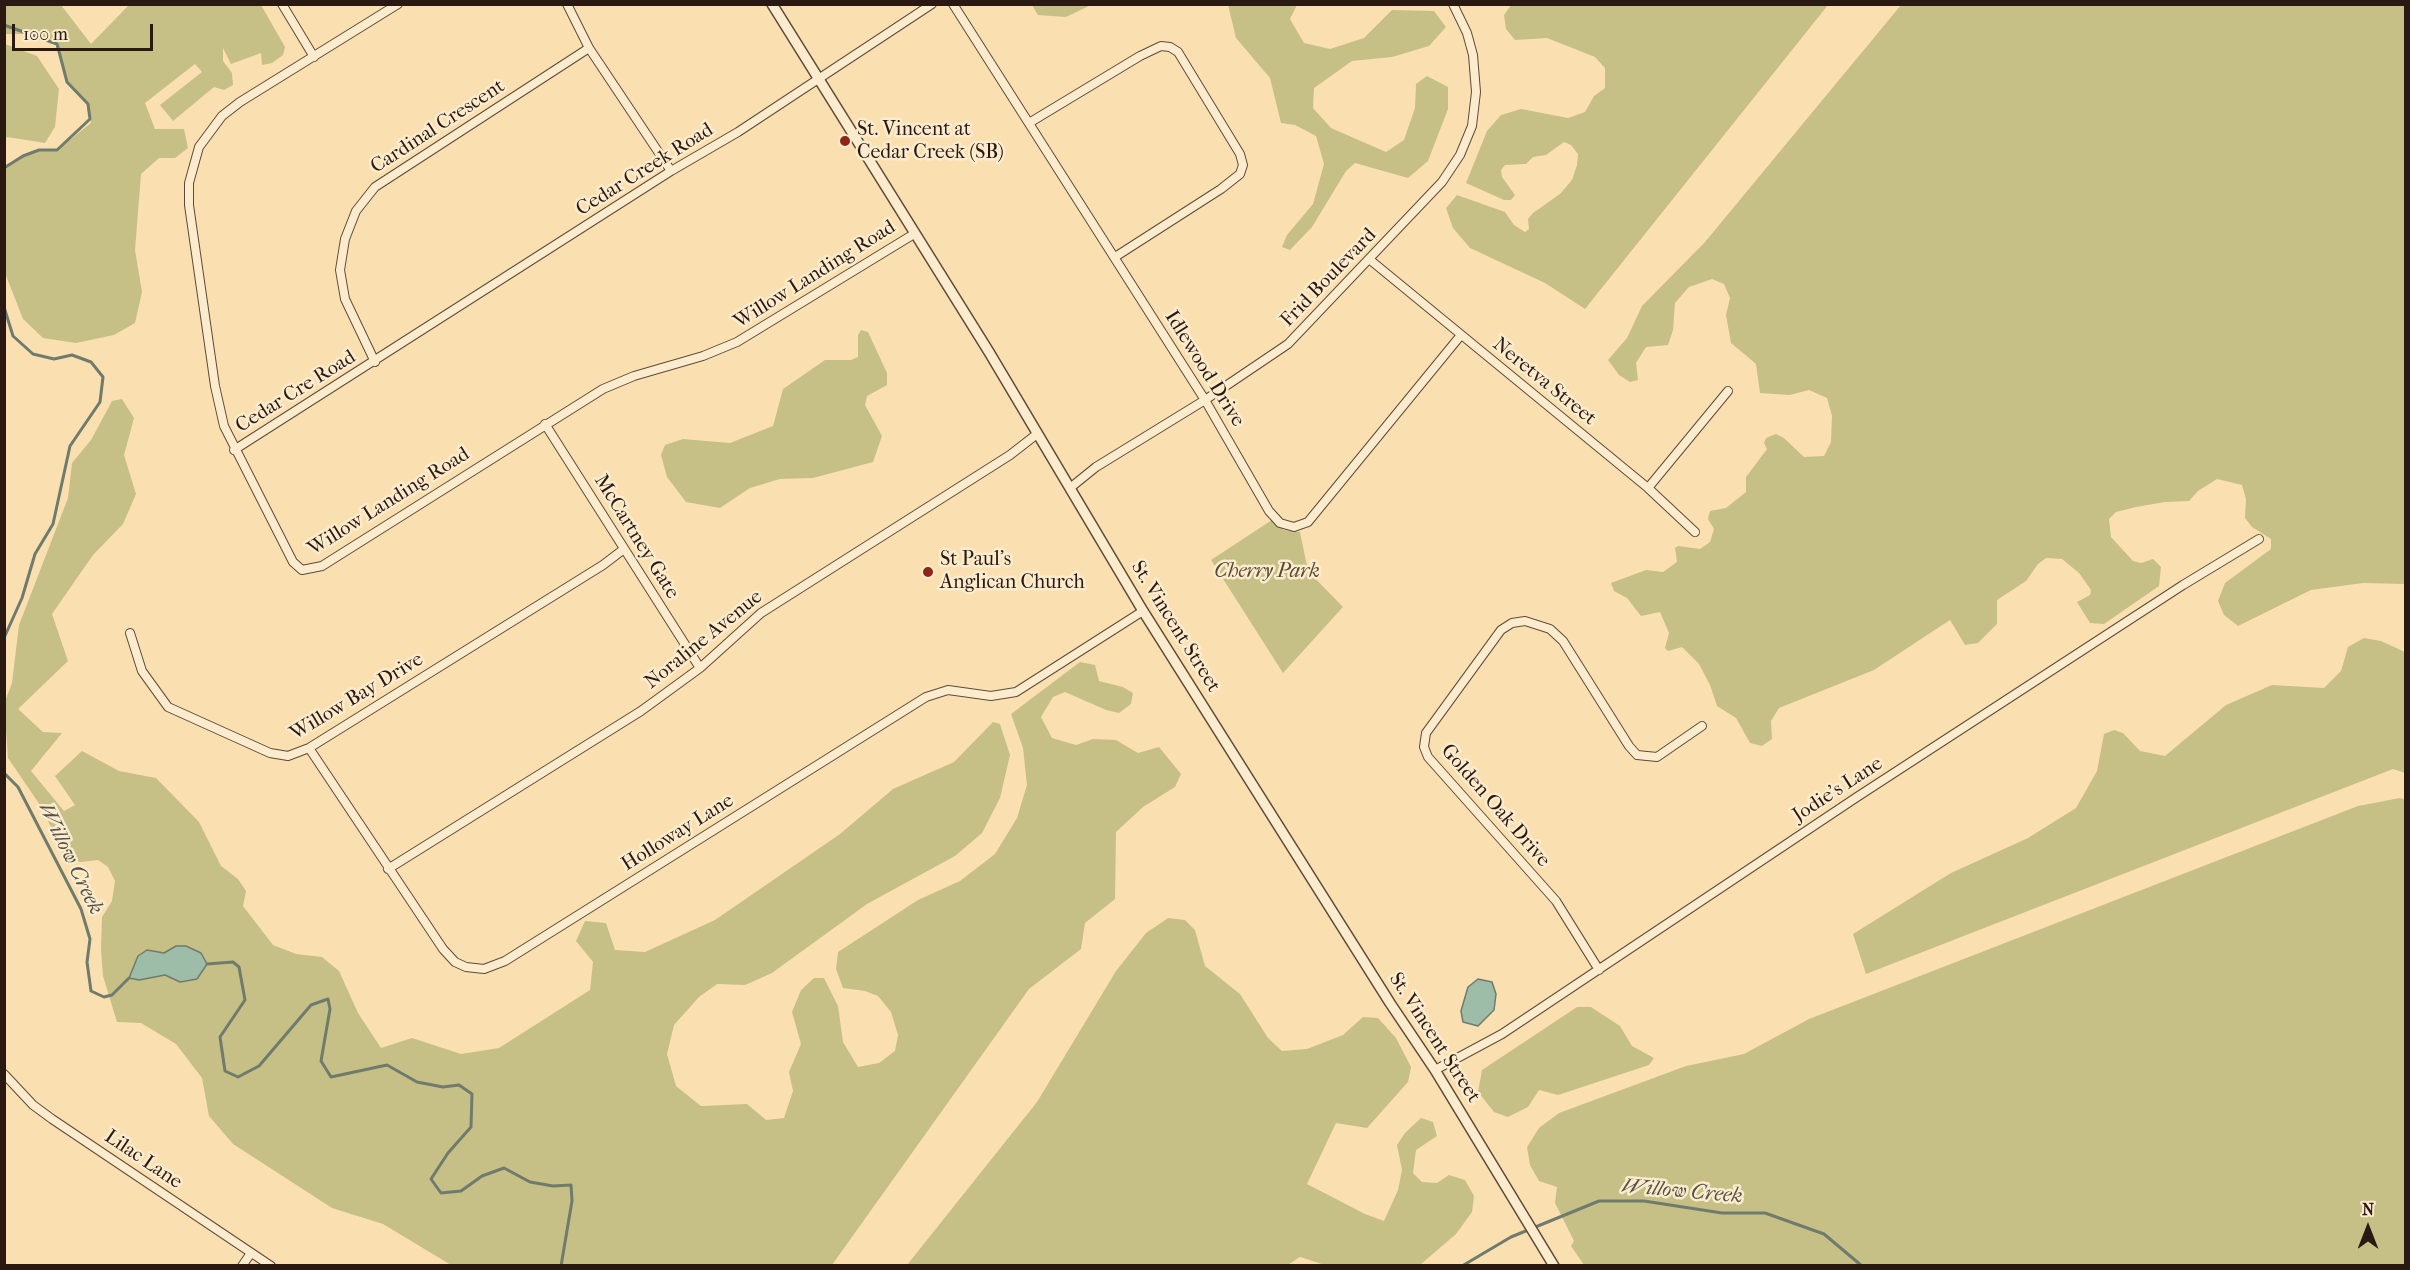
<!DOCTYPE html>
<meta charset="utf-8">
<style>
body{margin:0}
#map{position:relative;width:2410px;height:1270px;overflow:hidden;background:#fae0b0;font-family:"IM FELL French Canon",serif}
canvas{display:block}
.frame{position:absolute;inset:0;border:6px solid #291912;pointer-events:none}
.north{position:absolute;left:2338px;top:1198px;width:60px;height:60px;-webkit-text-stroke:4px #fcebcc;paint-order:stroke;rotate:0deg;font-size:16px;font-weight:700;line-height:24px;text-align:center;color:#291912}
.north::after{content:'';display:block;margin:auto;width:21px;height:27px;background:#291912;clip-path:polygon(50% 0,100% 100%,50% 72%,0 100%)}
.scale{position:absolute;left:12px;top:24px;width:141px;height:27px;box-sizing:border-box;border:3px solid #291912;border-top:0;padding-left:8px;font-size:18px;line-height:21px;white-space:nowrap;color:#291912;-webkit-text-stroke:4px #fcebcc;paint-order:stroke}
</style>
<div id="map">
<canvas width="2410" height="1270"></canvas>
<div class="frame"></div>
<div class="north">N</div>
<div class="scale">100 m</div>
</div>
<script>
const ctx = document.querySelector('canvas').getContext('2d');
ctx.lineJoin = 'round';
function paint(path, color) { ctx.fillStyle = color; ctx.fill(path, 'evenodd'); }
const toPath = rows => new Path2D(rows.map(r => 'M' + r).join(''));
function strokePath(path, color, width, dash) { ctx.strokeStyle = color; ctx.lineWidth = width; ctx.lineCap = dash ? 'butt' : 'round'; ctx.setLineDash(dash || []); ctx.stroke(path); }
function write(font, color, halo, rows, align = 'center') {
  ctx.font = font + ' "IM FELL French Canon",serif'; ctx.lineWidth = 5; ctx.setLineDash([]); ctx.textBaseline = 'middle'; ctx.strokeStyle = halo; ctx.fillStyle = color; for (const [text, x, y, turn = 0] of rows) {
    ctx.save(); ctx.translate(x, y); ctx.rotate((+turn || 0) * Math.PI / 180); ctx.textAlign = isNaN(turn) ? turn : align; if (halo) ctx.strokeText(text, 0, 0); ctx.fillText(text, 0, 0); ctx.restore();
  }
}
const green = toPath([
 [5,4,61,5,91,44,129,5,261,5,285,47,283,55,272,63,262,65,261,53,231,64,223,48,223,61,232,73,233,85,224,90,214,87,173,121,160,105,202,72,195,64,145,103,155,129,184,129,188,148,175,158,159,158,141,174,135,250,142,292,135,323,114,335,76,343,43,338,23,319,5,273,5,169,30,152,57,150,91,123,89,107,67,82,57,44,36,34,5,34],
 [1032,5,1091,5,1066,17,1038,15],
 [1228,5,1297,5,1290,19,1304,43,1330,49,1364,38,1392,10,1434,11,1446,27,1429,46,1392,57,1352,61,1314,88,1313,108,1331,128,1386,152,1404,140,1415,108,1416,84,1427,76,1448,87,1448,109,1428,161,1408,178,1355,163,1346,171,1312,227,1290,250,1282,247,1287,235,1313,204,1324,164,1316,136,1295,125,1281,123,1270,78,1236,38],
 [1511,5,1514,4,1828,5,1585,309,1545,283,1470,248,1453,228,1446,208,1457,195,1505,212,1514,225,1525,232,1529,229,1528,219,1533,213,1560,194,1572,180,1577,165,1578,154,1571,145,1564,142,1546,155,1533,157,1526,164,1505,165,1501,170,1502,177,1515,195,1511,200,1504,200,1466,183,1487,131,1501,115,1521,109,1568,118,1585,112,1594,96,1605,88,1605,68,1595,57,1547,38,1515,40,1506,29,1504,15],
 [1901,5,2405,5,2405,584,2363,583,2311,590,2238,626,2224,615,2218,601,2225,583,2271,549,2271,539,2252,527,2245,518,2246,499,2242,485,2217,479,2198,491,2189,501,2165,502,2136,507,2116,512,2109,519,2111,537,2133,561,2141,563,2153,559,2161,567,2159,586,2104,624,2090,623,2077,602,2090,595,2091,590,2079,573,2062,559,2046,558,2038,564,2026,581,1997,600,1997,624,1978,643,1965,645,1950,620,1874,670,1779,708,1771,721,1772,739,1762,746,1750,743,1736,718,1717,706,1710,685,1699,664,1682,647,1668,651,1665,648,1669,633,1660,612,1641,616,1627,598,1614,591,1611,583,1646,570,1663,572,1677,562,1675,548,1678,546,1700,549,1710,542,1714,529,1708,519,1710,511,1726,508,1746,492,1746,477,1767,449,1764,443,1766,438,1776,434,1784,438,1804,457,1824,456,1831,442,1832,416,1827,398,1809,390,1790,395,1760,393,1756,364,1731,343,1726,315,1730,298,1724,284,1712,279,1689,287,1675,303,1673,330,1668,345,1646,347,1636,363,1638,380,1630,382,1619,375,1608,360,1627,338,1642,306,1705,242],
 [5,44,37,56,59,89,55,127,45,143,7,137,5,140],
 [861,330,868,332,887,373,887,385,867,396,865,405,882,436,873,462,813,478,780,479,750,488,720,508,686,502,667,477,661,455,665,445,683,439,730,443,773,426,783,389,825,360,851,360,858,357,858,335],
 [122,399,134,418,124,455,136,494,123,524,93,555,52,614,68,661,18,709,43,732,62,733,31,771,64,811,75,805,55,776,82,751,119,771,156,778,199,822,221,866,238,879,246,891,243,906,273,945,296,954,322,957,339,971,358,1013,381,1048,412,1038,461,1054,499,1048,590,990,593,962,576,941,585,921,606,923,615,950,645,952,715,920,840,834,893,789,954,762,993,722,1000,724,1010,755,1000,798,982,833,955,856,867,904,772,973,745,985,717,984,699,997,674,1025,667,1054,676,1086,701,1106,747,1104,766,1120,784,1118,793,1091,789,1072,801,1044,792,1012,801,990,814,978,824,978,838,1006,843,1042,858,1067,879,1063,895,1051,898,1035,891,1012,878,996,865,991,843,988,836,969,838,952,918,900,960,881,995,854,1017,818,1027,785,1023,748,1011,714,1080,662,1095,665,1099,681,1123,687,1133,693,1131,704,1119,713,1106,710,1065,692,1053,697,1041,717,1052,738,1076,745,1093,739,1116,740,1138,753,1159,747,1181,774,1175,787,1143,807,1116,832,1115,899,1085,923,1081,949,1029,989,832,1265,451,1265,383,1224,332,1208,233,1144,209,1116,202,1078,176,1044,141,1023,117,1022,103,976,101,949,102,917,112,901,115,881,108,867,98,860,81,862,66,859,42,808,8,758,4,704,12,683,19,625,68,498,72,463,91,440,112,401],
 [1272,520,1284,530,1300,532,1308,571,1343,607,1283,673,1211,560],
 [2364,638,2381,641,2405,652,2405,773,2393,769,1866,974,1853,934,1951,873,2028,838,2076,808,2097,771,2104,734,2114,730,2123,733,2140,751,2165,756,2226,705,2272,685,2324,688,2341,671,2348,647],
 [2400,798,2406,800,2405,1265,1584,1265,1571,1246,1574,1241,1555,1203,1557,1187,1539,1181,1530,1165,1527,1147,1539,1128,1559,1113,1686,1066,1744,1054,1809,1019,2358,806],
 [1168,918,1185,920,1195,930,1205,966,1240,994,1268,1038,1282,1051,1307,1049,1343,1035,1363,1017,1378,1018,1396,1038,1411,1067,1408,1082,1367,1128,1336,1123,1307,1184,1365,1214,1384,1221,1398,1190,1402,1170,1397,1145,1405,1133,1421,1118,1433,1122,1437,1136,1416,1150,1413,1173,1422,1182,1437,1183,1449,1175,1465,1180,1474,1196,1472,1212,1456,1234,1420,1265,1325,1265,1300,1257,1286,1266,907,1265,1037,1102,1116,971,1146,933],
 [1577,1007,1591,1007,1620,1026,1632,1046,1654,1058,1649,1065,1558,1095,1539,1090,1528,1107,1508,1117,1494,1112,1478,1092,1482,1070]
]);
const water = toPath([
 [176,946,186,946,201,953,207,964,197,979,180,982,165,975,139,980,129,978,138,956,147,950,164,953,176,946],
 [1478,979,1492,982,1496,994,1494,1010,1478,1026,1463,1022,1461,1011,1468,987,1478,979]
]);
const stream = toPath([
 [4,25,57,44,67,82,88,104,90,119,57,150,39,150,23,156,4,168],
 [4,307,13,336,33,354,54,359,72,355,91,362,103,377,100,402,70,446,53,524,35,554,22,598,4,638],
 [4,773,18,787,81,909,90,939,87,962,91,991,104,997,112,995,129,978],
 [207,964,233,962,239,967,245,1000,220,1037,225,1071,238,1077,259,1066,311,1005,328,999,330,1009,321,1061,331,1077,387,1065,417,1082,443,1087,459,1085,472,1094,471,1127,448,1153,431,1179,441,1193,461,1191,482,1176,504,1168,530,1182,553,1186,571,1185,572,1201,561,1266],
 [1462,1266,1511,1237,1599,1201,1644,1201,1722,1213,1765,1213,1824,1234,1862,1266]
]);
const minor = toPath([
 [282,4,314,57],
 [398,4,240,102,222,116,199,147,189,183,189,205,215,386,224,426,293,562,302,570,322,566,603,389,634,376,703,356,737,342,914,234],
 [567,4,589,48,671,171],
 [953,4,1205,400,1269,511,1280,523,1294,527,1308,522,1461,335],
 [1029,123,1140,56,1161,46,1170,47,1178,52,1240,154,1243,165,1240,174,1221,189,1115,257],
 [1369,259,1648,488,1695,532],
 [375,362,345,299,340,270,345,239,356,211,375,187,589,48],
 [545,424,700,668],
 [234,450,671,171,738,132,932,4],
 [1070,488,1096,467,1205,400,1288,344,1442,182,1460,155,1472,126,1476,92,1473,55,1467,33,1453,4],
 [1648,488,1728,391],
 [130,633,142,671,168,707,270,753,288,756,309,748,603,565,624,549],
 [309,748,443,949,455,962,466,967,484,969,505,961,926,697,948,690,991,696,1016,692,1143,611],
 [388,869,641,711,700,668,761,613,1010,455,1037,434],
 [1599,970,1556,901,1428,757,1424,747,1426,733,1501,630,1512,623,1525,621,1550,629,1563,641,1629,746,1637,755,1657,757,1702,726],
 [1435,1070,1502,1034,1857,797,2183,585,2259,539],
 [4,1074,33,1105,52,1119,271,1266],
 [242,1266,251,1253]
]);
const tertiary = toPath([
 [772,4,989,352,1143,611,1390,1003,1435,1070,1554,1266]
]);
const markers = [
 [845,141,6,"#8f2418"],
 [928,572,6,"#8f2418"]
];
const streetNames = [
 ["Cardinal Crescent",438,127,-33],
 ["Cedar Creek Road",645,170,-32],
 ["Willow Landing Road",815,275,-32],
 ["Frid Boulevard",1329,278,-46],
 ["Idlewood Drive",1204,369,58],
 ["Neretva Street",1544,382,39],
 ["Cedar Cre Road",296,392,-32],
 ["Willow Landing Road",389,502,-32],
 ["McCartney Gate",636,537,58],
 ["St. Vincent Street",1175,627,58],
 ["Noraline Avenue",704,640,-39],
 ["Willow Bay Drive",357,697,-31],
 ["Jodie's Lane",1838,790,-33],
 ["Golden Oak Drive",1495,806,49],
 ["Holloway Lane",678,833,-32],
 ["St. Vincent Street",1434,1038,57],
 ["Lilac Lane",143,1160,34]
];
const poiNames = [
 ["St. Vincent at",857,130],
 ["Cedar Creek (SB)",857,153],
 ["St Paul’s",940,560],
 ["Anglican Church",940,583]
];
const parkNames = [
 ["Cherry Park",1267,572]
];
const waterNames = [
 ["Willow Creek",70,859,64],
 ["Willow Creek",1682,1192,5]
];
paint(green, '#c6c086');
paint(water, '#9ebda9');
strokePath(water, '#6f7b6d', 1.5);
strokePath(stream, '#6f7b6d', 3);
strokePath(minor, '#5d4b3a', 10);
strokePath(tertiary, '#5d4b3a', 12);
strokePath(minor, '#fcebcc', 8);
strokePath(tertiary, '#fcebcc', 9);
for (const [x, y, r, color] of markers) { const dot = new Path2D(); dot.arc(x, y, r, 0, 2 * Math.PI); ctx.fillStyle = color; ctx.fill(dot); strokePath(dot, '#fcebcc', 2); }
write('20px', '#291912', '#fcebcc', streetNames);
write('20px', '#291912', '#fcebcc', poiNames, 'left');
write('italic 20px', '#584b35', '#fcebcc', parkNames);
write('italic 21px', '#525247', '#fcebcc', waterNames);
</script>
